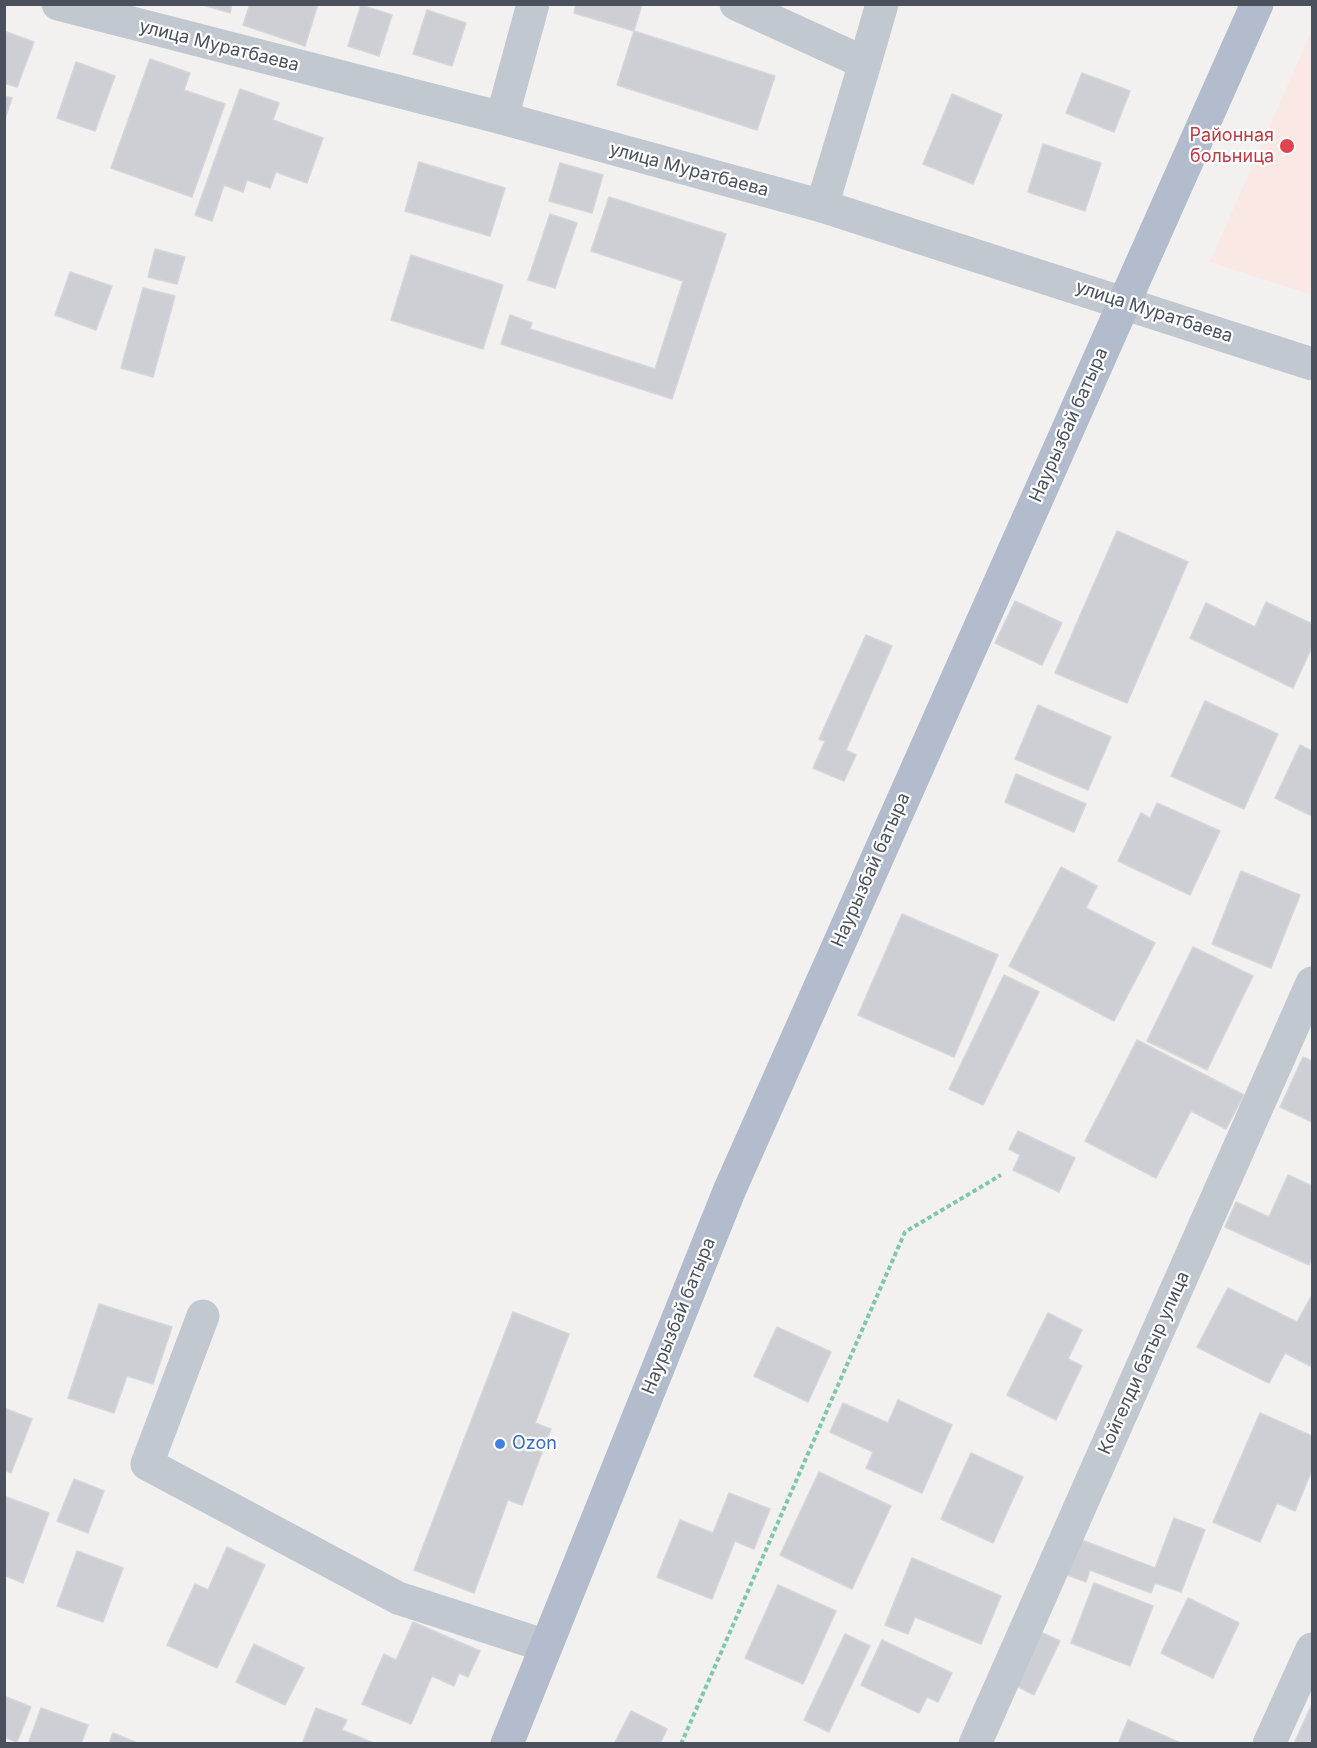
<!DOCTYPE html>
<meta charset="utf-8">
<style>
body{margin:0}
#map{position:relative;width:1317px;height:1748px;overflow:hidden;background:#f2f1f0;font-family:Inter,sans-serif}
canvas{display:block}
.frame{position:absolute;inset:0;border:6px solid #4a515c;pointer-events:none}
</style>
<div id="map">
<canvas width="1317" height="1748"></canvas>
<div class="frame"></div>
</div>
<script>
const ctx = document.querySelector('canvas').getContext('2d');
ctx.lineJoin = 'round';
function paint(path, color) { ctx.fillStyle = color; ctx.fill(path, 'evenodd'); }
const toPath = rows => new Path2D(rows.map(r => 'M' + r).join(''));
function strokePath(path, color, width, dash) { ctx.strokeStyle = color; ctx.lineWidth = width; ctx.lineCap = dash ? 'butt' : 'round'; ctx.setLineDash(dash || []); ctx.stroke(path); }
function write(font, color, halo, rows, align = 'center') {
  ctx.font = font + ' Inter,sans-serif'; ctx.lineWidth = 4.5; ctx.setLineDash([]); ctx.textBaseline = 'middle'; ctx.strokeStyle = halo; ctx.fillStyle = color; for (const [text, x, y, turn = 0] of rows) {
    ctx.save(); ctx.translate(x, y); ctx.rotate((+turn || 0) * Math.PI / 180); ctx.textAlign = isNaN(turn) ? turn : align; if (halo) ctx.strokeText(text, 0, 0); ctx.fillText(text, 0, 0); ctx.restore();
  }
}
const medical = toPath([
 [1312,30,1312,295,1210,262]
]);
const building = toPath([
 [200,4,232,4,230,13,200,4],
 [250,4,318,4,305,46,243,25,250,4],
 [576,4,642,4,634,31,574,13,576,4],
 [361,5,392,15,379,56,348,46,361,5],
 [427,10,466,23,452,66,413,54,427,10],
 [4,31,34,42,17,87,4,83,4,31],
 [634,31,775,76,757,130,617,85,634,31],
 [150,59,190,73,184,90,225,104,192,197,111,168,150,59],
 [76,62,115,76,95,131,57,118,76,62],
 [1082,73,1130,91,1114,132,1066,113,1082,73],
 [240,89,279,103,273,120,323,138,307,183,276,172,270,188,247,180,243,192,224,185,212,221,195,215,240,89],
 [952,94,1002,115,973,184,923,164,952,94],
 [4,96,12,98,4,122,4,96],
 [1043,144,1101,163,1085,211,1028,192,1043,144],
 [419,162,505,188,490,236,405,211,419,162],
 [560,163,603,175,592,213,549,201,560,163],
 [609,197,726,234,672,399,501,344,510,315,532,323,530,329,655,369,683,281,591,251,609,197],
 [550,214,577,223,555,288,528,280,550,214],
 [155,249,185,257,177,284,148,277,155,249],
 [411,255,503,285,483,349,391,320,411,255],
 [70,272,112,286,96,330,55,315,70,272],
 [143,288,175,296,153,377,121,368,143,288],
 [1117,531,1188,562,1127,703,1055,673,1117,531],
 [1015,601,1062,623,1042,665,995,643,1015,601],
 [1266,602,1312,624,1312,647,1293,688,1190,638,1206,603,1255,627,1266,602],
 [866,635,892,646,846,750,856,755,844,781,813,768,825,741,819,739,866,635],
 [1205,701,1278,734,1244,809,1171,776,1205,701],
 [1038,705,1111,737,1088,790,1015,759,1038,705],
 [1300,745,1312,751,1312,816,1275,798,1300,745],
 [1016,774,1086,804,1074,832,1005,802,1016,774],
 [1157,803,1220,831,1190,895,1118,861,1141,813,1150,818,1157,803],
 [1061,867,1097,886,1086,908,1155,943,1114,1021,1009,966,1061,867],
 [1241,871,1300,895,1271,968,1212,944,1241,871],
 [902,914,998,955,954,1057,858,1015,902,914],
 [1193,947,1253,976,1207,1070,1147,1041,1193,947],
 [1004,975,1039,992,983,1105,949,1089,1004,975],
 [1137,1040,1244,1095,1226,1129,1191,1111,1156,1178,1085,1141,1137,1040],
 [1303,1057,1312,1061,1312,1122,1280,1107,1303,1057],
 [1018,1131,1075,1158,1059,1192,1013,1170,1020,1155,1009,1149,1018,1131],
 [1288,1175,1312,1186,1312,1258,1309,1265,1225,1227,1236,1202,1269,1217,1288,1175],
 [1228,1288,1297,1322,1312,1295,1312,1367,1285,1353,1269,1383,1197,1347,1228,1288],
 [99,1304,172,1327,153,1384,127,1376,114,1413,68,1398,99,1304],
 [513,1312,569,1334,535,1423,551,1429,522,1505,508,1500,474,1593,414,1570,513,1312],
 [1048,1313,1082,1330,1068,1359,1082,1366,1056,1420,1007,1395,1048,1313],
 [777,1327,831,1352,808,1402,754,1376,777,1327],
 [898,1400,952,1425,922,1493,866,1468,873,1452,830,1432,843,1403,888,1423,898,1400],
 [4,1408,32,1419,11,1473,4,1470,4,1408],
 [1260,1413,1312,1436,1312,1470,1295,1511,1277,1503,1260,1542,1213,1522,1260,1413],
 [971,1453,1023,1477,993,1543,941,1519,971,1453],
 [819,1472,891,1506,852,1589,780,1555,819,1472],
 [74,1479,104,1491,88,1533,57,1521,74,1479],
 [729,1493,770,1509,754,1549,735,1541,712,1599,657,1577,680,1520,713,1533,729,1493],
 [4,1496,49,1513,23,1583,4,1575,4,1496],
 [1174,1518,1205,1530,1181,1592,1155,1583,1151,1593,1090,1570,1086,1582,1065,1574,1079,1539,1155,1568,1174,1518],
 [227,1547,265,1565,217,1668,167,1645,195,1584,208,1590,227,1547],
 [77,1551,123,1568,103,1622,57,1606,77,1551],
 [912,1558,1001,1596,981,1644,915,1617,908,1634,885,1625,912,1558],
 [1094,1583,1153,1606,1130,1666,1071,1643,1094,1583],
 [778,1585,836,1611,803,1684,745,1658,778,1585],
 [1188,1598,1239,1623,1213,1678,1161,1653,1188,1598],
 [413,1622,480,1651,468,1677,459,1673,454,1686,432,1676,411,1724,362,1704,384,1654,396,1660,413,1622],
 [1038,1631,1060,1641,1034,1695,1013,1684,1038,1631],
 [845,1634,870,1646,829,1732,804,1720,845,1634],
 [882,1640,952,1673,938,1702,927,1697,919,1713,861,1685,882,1640],
 [254,1644,304,1668,285,1705,236,1682,254,1644],
 [4,1696,31,1707,17,1742,4,1737,4,1696],
 [1312,1704,1312,1744,1299,1744,1295,1741,1312,1704],
 [41,1708,88,1725,81,1744,28,1744,41,1708],
 [316,1708,347,1720,342,1730,376,1744,302,1744,316,1708],
 [631,1711,667,1729,660,1744,614,1744,631,1711],
 [1128,1720,1183,1744,1118,1744,1128,1720],
 [113,1733,140,1744,109,1744,113,1733]
]);
const path = toPath([
 [681,1744,905,1232,1001,1175]
]);
const minor = toPath([
 [58,4,502,118,822,206,1312,364],
 [736,4,865,63,822,206],
 [865,63,882,4],
 [502,118,533,4],
 [203,1316,147,1464,398,1598,546,1646],
 [975,1744,1312,983],
 [1269,1744,1312,1649]
]);
const major = toPath([
 [507,1744,730,1189,1257,4]
]);
const markers = [
 [1287,146,8,"#e0444e"],
 [500,1444,6,"#3f7fe0"]
];
const streetNames = [
 ["улица Муратбаева",219,46,14],
 ["улица Муратбаева",689,170,15],
 ["улица Муратбаева",1154,312,18],
 ["Наурызбай батыра",1069,425,-66],
 ["Наурызбай батыра",871,870,-66],
 ["Наурызбай батыра",679,1316,-68],
 ["Койгелди батыр улица",1144,1363,-66]
];
const healthNames = [
 ["Районная",1274,136],
 ["больница",1274,157]
];
const shopNames = [
 ["Ozon",512,1444]
];
paint(medical, '#f9e8e3');
paint(building, '#cecfd4');
strokePath(building, '#d5d6db', 1.5);
strokePath(path, '#7ec7ad', 4, [4.5, 3]);
strokePath(minor, '#c2c8d0', 33);
strokePath(major, '#b2bccc', 33);
for (const [x, y, r, color] of markers) { const dot = new Path2D(); dot.arc(x, y, r, 0, 2 * Math.PI); ctx.fillStyle = color; ctx.fill(dot); strokePath(dot, '#fff', 2); }
write('18px', '#4a515c', '#fff', streetNames);
write('18px', '#be3a42', '#fff', healthNames, 'right');
write('18px', '#366cbe', '#fff', shopNames, 'left');
</script>
